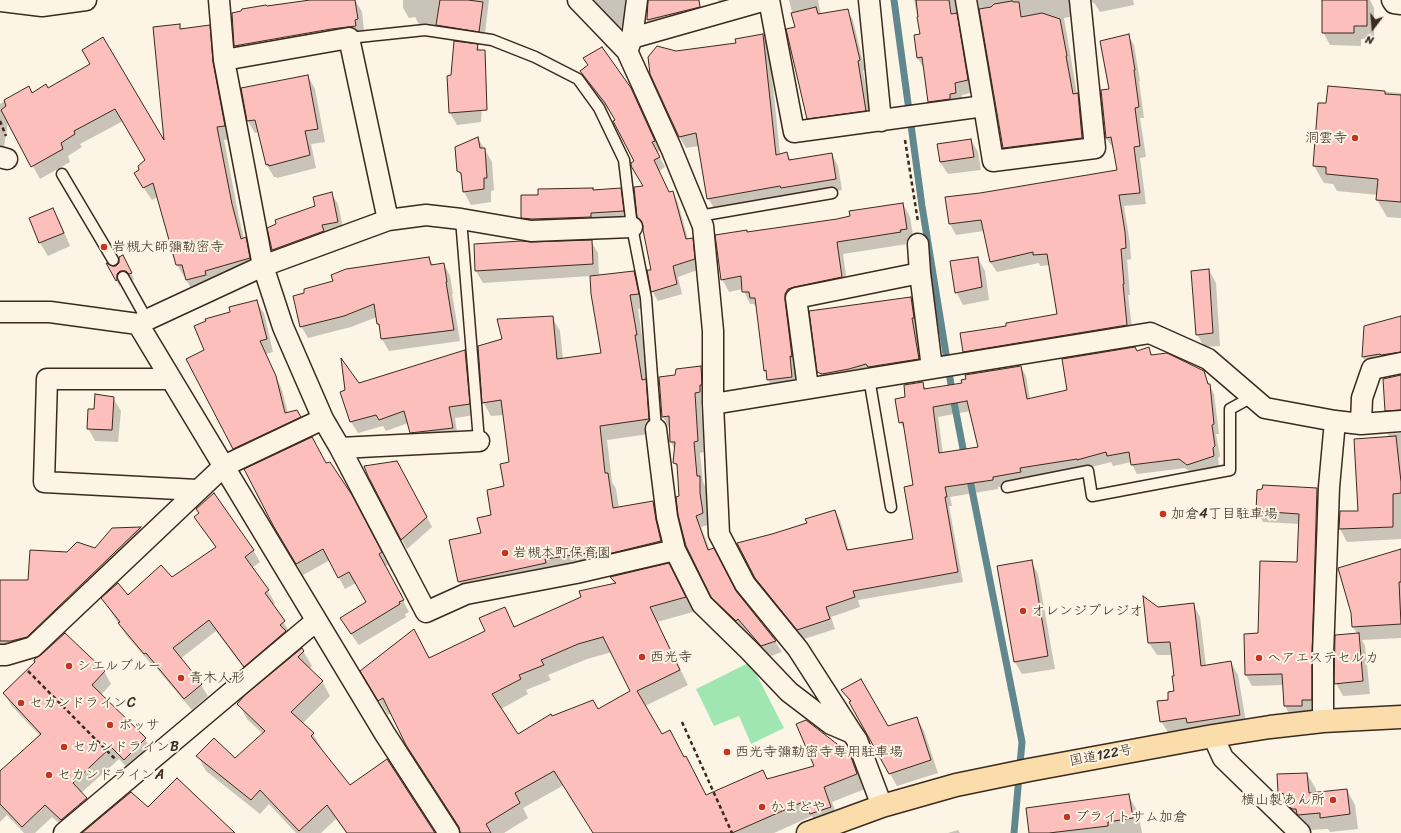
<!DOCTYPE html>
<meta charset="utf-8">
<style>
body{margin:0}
#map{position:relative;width:1401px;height:833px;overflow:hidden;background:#fcf5e5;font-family:Sriracha,sans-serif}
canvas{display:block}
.north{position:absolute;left:1353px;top:8px;width:40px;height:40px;-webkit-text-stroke:3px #fcf5e5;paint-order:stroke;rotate:196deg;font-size:11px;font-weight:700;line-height:16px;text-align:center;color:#3b2a1e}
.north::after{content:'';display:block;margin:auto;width:14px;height:18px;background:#3b2a1e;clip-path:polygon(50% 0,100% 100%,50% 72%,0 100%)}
</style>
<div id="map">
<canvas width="1401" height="833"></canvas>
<div class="north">N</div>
</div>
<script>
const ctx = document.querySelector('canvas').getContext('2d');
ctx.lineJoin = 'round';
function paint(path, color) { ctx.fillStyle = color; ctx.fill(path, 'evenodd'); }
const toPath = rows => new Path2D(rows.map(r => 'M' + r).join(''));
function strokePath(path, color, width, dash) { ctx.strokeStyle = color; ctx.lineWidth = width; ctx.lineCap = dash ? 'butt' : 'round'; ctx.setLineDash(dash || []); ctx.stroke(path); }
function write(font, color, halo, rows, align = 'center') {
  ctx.font = font + ' Sriracha,"Klee One",sans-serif'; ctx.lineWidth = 4; ctx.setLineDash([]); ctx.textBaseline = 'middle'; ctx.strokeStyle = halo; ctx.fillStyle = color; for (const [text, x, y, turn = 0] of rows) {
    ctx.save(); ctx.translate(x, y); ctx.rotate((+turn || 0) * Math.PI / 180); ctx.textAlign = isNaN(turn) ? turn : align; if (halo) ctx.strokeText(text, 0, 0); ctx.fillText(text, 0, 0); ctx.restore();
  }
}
const green = toPath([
 [750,662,784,728,751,744,739,716,714,726,696,689]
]);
const shadow = toPath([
 [314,0,355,0,362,12,364,31,243,59,235,46,233,13],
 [336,27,336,29,240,46,240,44],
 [403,0,489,0,484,41,443,35,438,27,420,26,415,17,409,18,403,8],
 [594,0,627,0,621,29,619,28,598,7],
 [649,0,679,0,683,14,653,30,648,20],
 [718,0,747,0,723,7],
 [789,0,818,0,821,15,847,10,853,20,865,70,863,70,871,120,813,128,808,118,796,28],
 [914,0,1133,0,1134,5,1100,12,1095,4,1092,2,1086,1,1075,16,1064,18,1077,94,1085,107,1089,150,1011,160,1004,148,978,2,972,1,974,92,962,95,963,105,936,114,929,102,924,69,917,57,921,35],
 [1323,0,1370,0,1374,8,1374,38,1361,39,1361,46,1330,45,1323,32],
 [179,25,182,30,209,26,216,39,231,139,224,140,239,218,244,239,245,239,253,251,256,271,194,293,177,265,158,197,152,200,143,187,140,170,146,161,123,121,80,144,82,147,68,156,70,162,40,179,8,121,2,160,0,161,0,104,28,87,32,94,48,90,92,65,166,145],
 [762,35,769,46,780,155,787,154,791,161,832,154,838,166,842,190,789,200,715,210,708,198,699,146,686,148,679,136,651,74,757,142],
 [1128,35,1134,45,1140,81,1139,81,1144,118,1140,118,1146,157,1140,158,1146,204,1124,206,1130,244,1131,259,1127,260,1130,295,1128,295,1133,336,970,362,964,351,1008,327,1058,315,1050,265,1040,266,1039,263,997,272,990,262,984,231,956,235,950,224,946,198,980,194,1118,170,1114,148,1113,148,1106,138,1111,90],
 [477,45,484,57,485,63,481,122,457,125,450,113,448,76,452,76],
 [582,71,630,89,637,100,660,151,657,152,665,167,659,171,670,193,673,192,678,203,688,239,692,239,698,249,700,269,678,277,682,294,658,301,652,291,652,271,644,227,638,217,645,187,616,121,587,81],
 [308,76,315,89,325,142,311,144,316,168,277,178,276,177,274,177,266,164,259,132,255,133,248,121],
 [1329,87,1401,93,1401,218,1387,217,1377,200,1378,195,1337,191,1333,184,1324,183,1314,166,1327,104],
 [478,138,492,162,494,190,491,191,491,202,471,205,464,192,463,179,458,171],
 [971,140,978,152,981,170,948,174,940,162],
 [620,189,625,197,628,219,527,226,522,217,540,196],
 [331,193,338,204,344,233,279,261,273,250],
 [903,204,910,217,914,241,906,242,907,244,843,254,848,289,801,299,799,389,775,392,768,380,767,375,765,370,757,309,754,304,750,304,743,289,729,292,722,279,747,233,838,220],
 [53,209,60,222,70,246,48,256,40,243,30,219],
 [591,241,598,253,599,276,634,272,642,286,646,308,638,309,644,349,643,349,648,385,656,433,607,440,612,482,616,489,619,508,653,502,661,516,668,555,467,595,459,582,492,516,506,487,510,463,504,415,491,416,483,402,503,340,552,317,560,331,563,359,602,354,592,294,591,276,483,283,476,271],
 [429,258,433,265,444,264,450,276,453,294,452,294,460,341,389,351,382,339,381,330,378,324,377,317,351,327,308,338,301,326],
 [978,258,985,271,989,300,963,305,956,292],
 [126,262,134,279,133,280,130,277,124,277,120,280,120,287,109,266,116,267],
 [1209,270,1216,283,1220,346,1204,347,1197,334],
 [911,298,918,310,925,371,825,384,818,371],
 [256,301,264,313,273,352,266,354,282,390,288,413,297,411,307,430,241,461,234,448,205,350,231,313],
 [1401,317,1401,366,1370,370,1363,357],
 [1149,349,1153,356,1203,372,1214,394,1219,434,1216,434,1220,456,1218,458,1219,466,1193,474,1185,468,1137,474,1131,462,1113,466,1111,462,1084,469,1083,468,1025,477,1026,481,998,487,998,489,950,497,952,506,949,506,963,582,858,600,860,607,831,617,835,629,804,639,761,587,756,577,772,535,808,524,835,511,840,520,849,551,914,539,914,486,906,432,900,422,906,398,922,383,927,390,963,384,1021,367,1026,376,1030,399,1068,390,1137,352],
 [970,411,979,448,943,454,938,417],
 [465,351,471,362,475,415,455,418,458,439,417,444,411,433,408,423,386,431,383,426,358,433,351,422,342,393,358,384],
 [700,367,707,378,706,403,701,404,704,452,700,453,703,482,706,488,706,505,708,525,701,527,710,550,737,594,775,641,782,652,768,657,745,630,743,632,719,609,712,597,680,497,679,470,674,463,675,450,671,442,670,428,669,428,663,417,676,376],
 [1401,376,1401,423,1394,423,1386,410],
 [113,398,121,411,118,442,95,441,88,428,94,410],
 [1401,433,1401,539,1347,542,1340,529,1359,512,1389,438,1388,434],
 [326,465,358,508,388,565,385,566,409,612,405,614,406,617,359,645,348,630,368,603,356,583,345,589,330,560,303,575,282,539],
 [402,471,432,527,407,549,369,476],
 [1317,489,1323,500,1317,711,1308,711,1308,716,1291,717,1285,706,1284,685,1252,686,1246,675,1245,635,1259,634,1298,563,1300,524,1263,522,1257,511],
 [195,517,253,550,260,562,252,568,268,591,275,603,272,605,291,634,251,678,216,631,180,659,201,685,208,696,192,710,153,664,152,665,126,635,102,598,128,597,172,578,216,548],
 [141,528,146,537,33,646,0,649,0,581,27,582,68,553,95,549,112,529],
 [1401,550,1401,638,1362,640,1365,646,1370,694,1343,696,1336,683,1357,634,1353,627,1352,613],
 [1031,561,1038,574,1055,669,1022,674,1015,662],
 [611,578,677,579,693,612,657,622,688,685,645,706,662,735,684,758,706,796,763,771,768,780,815,766,849,754,858,770,865,789,832,802,839,822,819,829,812,816,774,833,594,833,564,785,523,808,528,818,504,833,461,833,461,830,416,760,391,713,388,715,370,686,486,631,504,608,515,628,615,584],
 [612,652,631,692,598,710,552,718,517,736,501,709,528,694,526,690,551,680,548,675,587,659],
 [1193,604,1200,617,1206,666,1231,662,1238,675,1247,728,1169,734,1161,721,1169,701,1175,691,1175,676,1172,655,1157,655,1149,643,1158,608],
 [302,649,312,666,309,669,322,681,330,696,302,724,313,734,322,749,320,750,350,787,434,833,346,833,336,819,321,833,296,833,269,804,260,814,206,771,198,756,235,759,263,734,247,719,239,704],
 [104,671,111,684,101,695,145,739,152,751,131,772,119,759,81,793,86,799,94,811,69,832,52,817,35,833,24,833,7,815,0,822,0,773,40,736,11,705,4,693],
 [843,690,888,728,917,718,924,731,938,773,897,786],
 [1307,774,1316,789,1316,793,1347,790,1355,805,1358,829,1330,832,1328,829,1308,830,1295,818,1286,802],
 [1128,795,1138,812,1142,833,1030,833],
 [958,830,960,833,948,833]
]);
const stream = toPath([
 [894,0,922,206,953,397,965,459],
 [969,475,1022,742,1014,833]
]);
const building = toPath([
 [310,0,355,0,358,19,355,20,356,26,331,29,234,46,232,13,241,11,242,9,266,5,267,6,310,0],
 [440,0,468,0,483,2,479,32,436,25,440,0],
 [648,0,699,0,700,7,647,20,648,0],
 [916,0,949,0,951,14,957,13,968,80,955,83,956,93,950,94,950,99,928,102,922,57,917,58,914,35,920,34,917,17,918,17,916,0],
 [1322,0,1367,0,1367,26,1354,26,1354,33,1322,33,1322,0],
 [1012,1,1014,2,1019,2,1021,17,1042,13,1060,19,1067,56,1066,56,1073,94,1078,93,1082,138,1003,148,979,9,991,7,994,4,1012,1],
 [816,7,818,14,848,9,860,60,858,61,866,111,807,119,786,29,795,27,791,13,816,7],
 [180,24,180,29,210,25,213,62,225,126,217,127,232,204,241,239,246,237,250,258,205,271,206,275,186,280,182,265,176,265,153,183,143,188,134,173,139,170,138,166,145,160,115,109,74,131,75,134,61,143,63,149,31,167,1,110,6,106,4,100,29,86,32,93,46,84,48,88,90,64,82,50,103,37,164,140,153,27,180,24],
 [763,34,776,155,787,152,789,160,832,153,836,179,781,188,780,186,707,199,696,133,679,137,650,74,648,57,657,46,676,51,736,43,735,39,763,34],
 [1129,34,1135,70,1134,70,1139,107,1135,108,1140,146,1134,147,1140,193,1119,195,1125,232,1126,248,1121,249,1124,284,1123,284,1127,325,963,352,960,333,1006,326,1006,323,1057,314,1047,254,1033,255,1033,252,990,262,981,220,949,224,945,197,980,193,1117,170,1111,137,1106,138,1101,90,1109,89,1100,41,1129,34],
 [454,41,478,44,477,50,485,50,487,110,449,113,447,76,451,75,454,41],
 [602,47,631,88,655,141,652,142,660,157,654,160,669,192,673,191,686,239,693,238,695,259,673,266,677,284,651,292,647,270,651,270,643,230,643,226,641,221,637,217,634,187,643,186,631,166,631,163,634,161,613,121,615,120,605,103,580,71,588,65,583,58,602,47],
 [308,75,318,129,305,131,310,155,269,166,268,164,266,165,255,120,247,121,241,88,308,75],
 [1328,86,1385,91,1385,94,1401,95,1401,202,1376,200,1378,179,1326,174,1326,167,1313,166,1318,103,1326,103,1328,86],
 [478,137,480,148,485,148,487,178,484,178,484,189,463,192,461,173,457,171,455,147,478,137],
 [971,139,974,157,940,162,937,144,971,139],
 [593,188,593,190,621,188,624,211,591,213,591,217,532,219,521,218,521,195,538,195,538,189,593,188],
 [332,192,338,222,322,225,324,231,272,250,267,228,276,224,275,220,315,206,313,197,332,192],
 [903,203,907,229,900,230,901,232,837,242,842,277,794,287,788,289,785,294,785,300,792,357,790,356,792,377,767,380,766,370,764,371,755,298,750,298,749,292,742,292,741,276,721,280,715,235,747,230,747,232,837,219,850,216,849,211,903,203],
 [53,208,64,233,39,243,29,218,53,208],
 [592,240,593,264,475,271,474,244,521,241,531,242,592,240],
 [123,255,132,273,129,274,126,271,120,271,117,274,117,280,116,281,106,263,113,266,116,266,119,263,119,257,123,255],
 [429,257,431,265,444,263,447,282,446,282,454,330,381,339,379,324,377,324,374,304,344,316,300,327,293,296,304,293,304,289,333,281,331,275,346,269,429,257],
 [978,257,982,287,955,293,950,261,978,257],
 [1209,269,1213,333,1196,335,1191,271,1209,269],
 [634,271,639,294,630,295,637,335,635,335,642,380,646,379,649,419,600,426,605,473,608,473,613,508,653,501,656,520,661,541,608,554,607,551,589,554,588,553,545,559,546,563,458,582,449,540,481,533,477,518,491,515,487,490,504,486,500,464,509,462,501,400,482,403,478,346,502,339,497,319,553,316,557,359,601,353,591,294,590,276,634,271],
 [911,297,914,318,912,318,919,359,868,367,866,364,849,369,822,374,817,372,809,311,911,297],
 [257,300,267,339,260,341,276,376,285,413,297,410,301,417,233,449,186,359,204,350,194,326,206,321,205,319,230,312,229,307,257,300],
 [1401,316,1401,352,1381,355,1380,354,1362,357,1364,326,1401,316],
 [1135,347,1137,351,1149,347,1151,355,1167,353,1204,371,1208,384,1210,384,1214,424,1212,425,1215,446,1213,448,1214,456,1187,465,1179,459,1131,465,1129,452,1107,456,1106,452,1077,460,1077,459,1020,468,1021,472,993,477,993,480,945,487,947,497,945,497,958,572,853,591,855,597,826,607,830,619,797,630,755,578,737,543,772,534,807,523,805,519,835,510,847,550,913,539,904,487,913,485,903,422,899,423,895,399,905,397,904,385,923,382,924,389,962,383,961,380,966,379,965,375,1021,366,1027,399,1067,390,1062,359,1135,347],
 [967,401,978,447,939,453,933,407,967,401],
 [465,350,470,404,449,407,453,428,410,433,404,411,379,420,376,415,350,422,340,392,345,390,341,358,359,383,465,350],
 [701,366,702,385,700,385,700,392,695,393,698,441,694,442,697,476,700,476,700,493,703,513,696,516,708,550,714,548,736,591,776,641,761,646,738,619,736,621,711,597,686,546,678,515,676,497,679,496,677,464,673,463,675,442,670,442,669,416,662,417,659,377,675,375,676,369,701,366],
 [1401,375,1401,410,1385,411,1383,379,1401,375],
 [95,394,114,397,112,430,87,429,88,409,94,409,95,394],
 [1396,436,1401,482,1401,493,1393,494,1393,527,1339,529,1340,511,1358,511,1354,439,1396,436],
 [312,437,326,463,330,462,352,495,382,552,379,554,404,600,399,602,400,604,351,634,340,618,366,602,349,572,338,578,323,549,296,564,274,527,244,469,312,437],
 [397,461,427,517,401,540,368,476,364,466,397,461],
 [1263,485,1317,488,1312,655,1312,700,1302,700,1302,706,1284,706,1282,674,1245,675,1244,634,1258,633,1260,561,1297,562,1299,514,1256,511,1257,490,1262,489,1263,485],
 [214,493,254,550,245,557,269,590,265,593,285,621,280,625,286,631,244,667,209,620,173,648,202,684,184,699,146,653,144,654,118,623,120,622,101,598,118,583,128,595,161,565,172,577,216,547,194,517,199,513,196,509,214,493],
 [141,527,27,637,11,641,0,641,0,580,28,580,30,550,67,552,77,542,95,548,112,528,141,527],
 [1401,549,1401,582,1399,582,1401,624,1352,627,1351,613,1338,568,1401,549],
 [1032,560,1048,656,1014,662,997,566,1032,560],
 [669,563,686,597,650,607,680,670,637,691,662,734,670,730,684,757,686,756,706,795,763,770,767,779,814,766,796,724,806,720,850,754,857,774,824,787,831,807,810,814,805,801,732,833,593,833,554,771,515,793,520,803,486,824,491,833,460,833,459,827,406,745,383,698,378,701,360,671,414,629,429,658,485,631,479,618,505,607,514,627,581,597,579,591,616,583,610,577,669,563],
 [603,637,630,691,598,709,593,700,552,716,551,714,518,734,492,694,521,679,519,675,544,665,541,660,578,644,603,637],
 [1143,596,1158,607,1194,603,1201,666,1231,661,1240,715,1187,723,1186,718,1160,722,1157,701,1168,700,1168,692,1174,691,1172,676,1174,676,1170,642,1148,643,1143,596],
 [65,633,105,671,92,685,146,738,124,760,111,747,73,783,87,798,61,820,45,805,22,827,0,804,0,771,41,734,3,693,35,662,34,660,36,658,41,655,65,633],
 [1359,633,1363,681,1334,684,1335,635,1359,633],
 [302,648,304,651,298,657,323,681,291,712,314,733,311,736,350,785,387,759,435,833,347,833,327,805,299,831,260,790,251,800,196,756,214,738,235,758,265,731,237,704,245,695,302,648],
 [861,679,888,726,917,717,931,760,889,774,849,702,851,701,841,690,861,679],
 [1307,773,1309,793,1347,789,1350,814,1320,818,1320,813,1298,815,1297,814,1296,809,1292,809,1285,802,1284,794,1278,792,1277,774,1307,773],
 [177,778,235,833,82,833,131,792,148,807,177,778],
 [1129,794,1133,818,1108,822,1108,826,1049,833,1029,833,1026,808,1129,794]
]);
const path = toPath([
 [0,121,6,136],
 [905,140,918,222],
 [28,671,116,760],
 [682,722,732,833]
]);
const lane = toPath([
 [349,38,425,30,492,40,535,57,578,79,599,108,624,160,632,227,646,298,656,429],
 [62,174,113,260],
 [699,216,832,193],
 [461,219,479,441],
 [123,277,147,320],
 [869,378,891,507],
 [1007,487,1088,471,1092,496,1230,470,1230,409,1252,397]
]);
const street = toPath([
 [219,0,224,60,263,266,283,327,323,419,340,448,426,612,466,594,576,573,675,550],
 [578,0,627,51,671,148,703,226,713,331,713,404,719,534,745,584,798,649,852,733],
 [769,0,794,132,984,106,966,0],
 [869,0,881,121],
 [1392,0,1394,3,1401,4],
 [0,1,42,6,86,0],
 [632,38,766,0],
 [628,49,632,38,637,0],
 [224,60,349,38,388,220],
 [984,106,993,161,1095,148,1080,0],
 [0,157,7,159],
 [918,244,920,273,932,368],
 [0,312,50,312,138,324,263,266,388,220,426,215,461,219,531,231,632,227],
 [138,324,385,734,449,833],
 [171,379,47,379,44,482,197,490],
 [808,388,796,298,920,273],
 [713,404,1150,333,1208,359,1265,408,1335,421,1361,424,1401,421],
 [1361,424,1362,398,1372,369,1401,363],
 [656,429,667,517,675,550,702,604,750,651,789,692,831,724,852,733,857,740,882,806],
 [340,448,479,441],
 [0,655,6,655,33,647,224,466,323,419],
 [1323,721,1323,655,1329,487,1335,421],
 [1213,736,1223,758,1300,833],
 [64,833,316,621]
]);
const highway = toPath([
 [808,833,882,806,956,785,1029,770,1213,736,1270,727,1323,721,1401,717]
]);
const markers = [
 [1355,138,4,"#c8321e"],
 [104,247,4,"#c8321e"],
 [1163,514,4,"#c8321e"],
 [505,553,4,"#c8321e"],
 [1023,611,4,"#c8321e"],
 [642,657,4,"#c8321e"],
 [1259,658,4,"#c8321e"],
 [69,666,4,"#c8321e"],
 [181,678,4,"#c8321e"],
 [21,703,4,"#c8321e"],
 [110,725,4,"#c8321e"],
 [64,747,4,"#c8321e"],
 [727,752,4,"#c8321e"],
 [49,775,4,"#c8321e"],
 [1333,800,4,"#c8321e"],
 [762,807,4,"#c8321e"],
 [1067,817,4,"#c8321e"]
];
const poiNames = [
 ["洞雲寺",1347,138,"right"],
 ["岩槻大師彌勒密寺",112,247],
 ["加倉4丁目駐車場",1171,514],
 ["岩槻本町保育園",513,553],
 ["オレンジプレジオ",1031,611],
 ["西光寺",650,657],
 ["ヘアエステセルカ",1267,658],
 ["シエルブルー",77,666],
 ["青木人形",189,678],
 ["セカンドラインC",29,703],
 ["ボッサ",118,725],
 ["セカンドラインB",72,747],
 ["西光寺彌勒密寺専用駐車場",735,752],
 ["セカンドラインA",57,775],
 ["横山製あん所",1325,800,"right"],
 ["かまどや",770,807],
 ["ブライトサム加倉",1075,817]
];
const streetNames = [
 ["国道122号",1101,756,-11]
];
paint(green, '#a0e6b2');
paint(shadow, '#0003');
strokePath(stream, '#61888e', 7);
paint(building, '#fcbfbc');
strokePath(building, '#3b2a1e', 1);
strokePath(lane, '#3b2a1e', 13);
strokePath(street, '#3b2a1e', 23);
strokePath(highway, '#3b2a1e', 25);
strokePath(path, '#3b2a1e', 2.5, [4, 3]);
strokePath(lane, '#fcf5e5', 10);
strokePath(street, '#fcf5e5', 20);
strokePath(highway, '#faddab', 22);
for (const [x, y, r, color] of markers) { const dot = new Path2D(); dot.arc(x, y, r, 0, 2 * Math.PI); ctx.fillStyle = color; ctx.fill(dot); strokePath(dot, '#fcf5e5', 1.5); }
write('14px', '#3b2a1e', '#fcf5e5', poiNames, 'left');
write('14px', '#3b2a1e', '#fcf5e5', streetNames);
</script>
